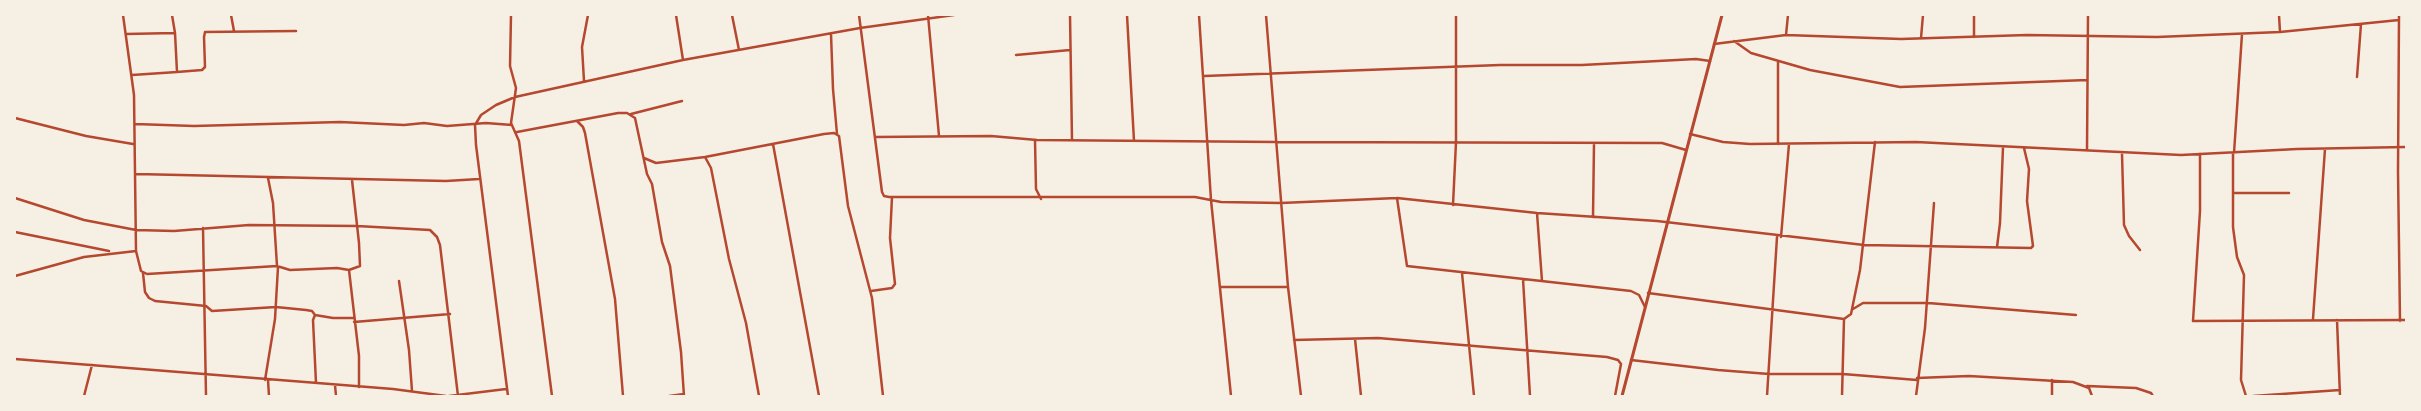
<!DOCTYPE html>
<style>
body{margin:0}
#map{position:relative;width:2421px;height:411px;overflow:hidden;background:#f6efe4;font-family:Roboto,sans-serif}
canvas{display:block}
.frame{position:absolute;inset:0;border:16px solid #f6efe4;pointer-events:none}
</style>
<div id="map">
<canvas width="2421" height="411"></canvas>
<div class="frame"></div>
</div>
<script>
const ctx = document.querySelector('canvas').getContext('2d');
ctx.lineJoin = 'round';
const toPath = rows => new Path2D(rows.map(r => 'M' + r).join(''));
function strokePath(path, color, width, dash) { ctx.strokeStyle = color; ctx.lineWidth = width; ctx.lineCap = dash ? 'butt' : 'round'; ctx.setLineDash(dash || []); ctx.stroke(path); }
const minor = toPath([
 [231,15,234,31],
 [511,15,510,66,516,88,511,123,519,141,552,396],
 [676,15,683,60],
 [732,15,739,50],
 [859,15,882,192,884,196,889,197,1195,197,1221,202,1281,203,1397,198,1537,213,1657,221,1864,245,2031,248,2033,246,2027,201,2029,169,2024,148],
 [928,15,939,136],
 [1070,15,1072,140],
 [1127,15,1134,141],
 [1199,15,1211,200,1231,396],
 [1266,15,1288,287,1301,396],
 [2279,15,2280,32],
 [2399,15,2398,172,2400,321],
 [126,34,175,33,172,15],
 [831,34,833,89,837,134],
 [1786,35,1788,15],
 [1974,37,1974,15],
 [1921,38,1923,15],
 [1734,41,1751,53,1810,70,1900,87,2087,80],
 [1714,44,1786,35,1901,39,2027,35,2157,37,2280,32,2399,20],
 [1016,55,1070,50],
 [177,72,202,70,205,67,204,37,205,32,296,31],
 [132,75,177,72,175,33],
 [1204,76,1500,65,1582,65,1696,59,1710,61],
 [2357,77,2361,24],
 [584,81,582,47,588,15],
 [631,114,682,101],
 [15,118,86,136,133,144],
 [577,121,583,127,585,133,615,299,623,396],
 [135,124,194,126,340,122,404,125,424,123,447,126,486,123,512,125],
 [517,132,618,113,627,113,635,118,647,174,652,184,662,242,670,266,681,352,684,396],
 [1690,134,1723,142,1750,144,1916,142,2181,155,2297,149,2406,147],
 [875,137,991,136,1037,140,1276,142,1662,143,1686,150],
 [1035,140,1036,189,1041,199],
 [773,144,819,396],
 [1778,144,1778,61],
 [2087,150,2088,15],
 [2233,153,2233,227,2237,257,2244,275,2241,380,2246,396],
 [2234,153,2242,34],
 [2122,154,2124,225,2129,236,2140,250],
 [2200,154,2200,211,2193,321,2406,320],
 [705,157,711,168,729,259,746,323,759,396],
 [644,158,656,163,705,157,824,134,834,133,839,136,848,206,872,298,883,396],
 [136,174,446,181,479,179],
 [268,178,273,203,277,266,290,270,337,268,349,270,360,266,359,243,352,180],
 [2233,193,2289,193],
 [15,198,84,220,136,230,174,231,249,225,357,226,430,230,437,237,440,245,458,396],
 [1397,198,1407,266,1631,291,1639,295,1645,307],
 [1453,205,1456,142,1456,15],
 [1537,213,1542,281],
 [1593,217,1594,144],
 [203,228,206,396],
 [15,232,109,251],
 [1781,237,1789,144],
 [1997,247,2000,223,2003,147],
 [136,251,141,271,147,274,277,266],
 [349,270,359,356,359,387],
 [143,273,145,292,149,298,155,301,206,306,212,311,276,307,306,310,312,311,315,315,333,318,354,318],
 [1462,273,1474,396],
 [15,276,84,257,136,251,134,95,123,15],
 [1523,279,1530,396],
 [399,281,409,350,412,391],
 [1220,287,1288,287],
 [871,291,892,288,895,284,890,238,892,197],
 [1648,293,1844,319,1851,314,1860,270,1875,142],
 [1853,309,1863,303,1928,303,2076,315],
 [315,315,313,320,316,383],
 [2313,319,2325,149],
 [2337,320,2340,396],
 [354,322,450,314],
 [1355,339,1361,396],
 [1294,340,1378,338,1607,357,1618,360,1621,364,1615,396],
 [15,359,393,389,446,396],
 [1631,360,1718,370,1769,374,1843,374,1917,380],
 [1917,378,1969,376,2073,382,2089,388,2092,396],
 [265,380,275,319,278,267],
 [268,380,269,396],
 [2052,380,2052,396],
 [335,385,336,396],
 [2087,386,2136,388,2151,393,2153,396],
 [84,396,92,365],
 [449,396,506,389],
 [508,396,476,145,475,125,481,115,496,105,515,97,683,60,860,28,954,15],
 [669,396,684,394],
 [1767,396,1777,237],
 [1842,396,1844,319],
 [1916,396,1925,328,1934,203],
 [2253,396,2340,390]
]);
const tertiary = toPath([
 [1622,396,1722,15]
]);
strokePath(minor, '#b5482f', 2.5);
strokePath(tertiary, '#b5482f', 3);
</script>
